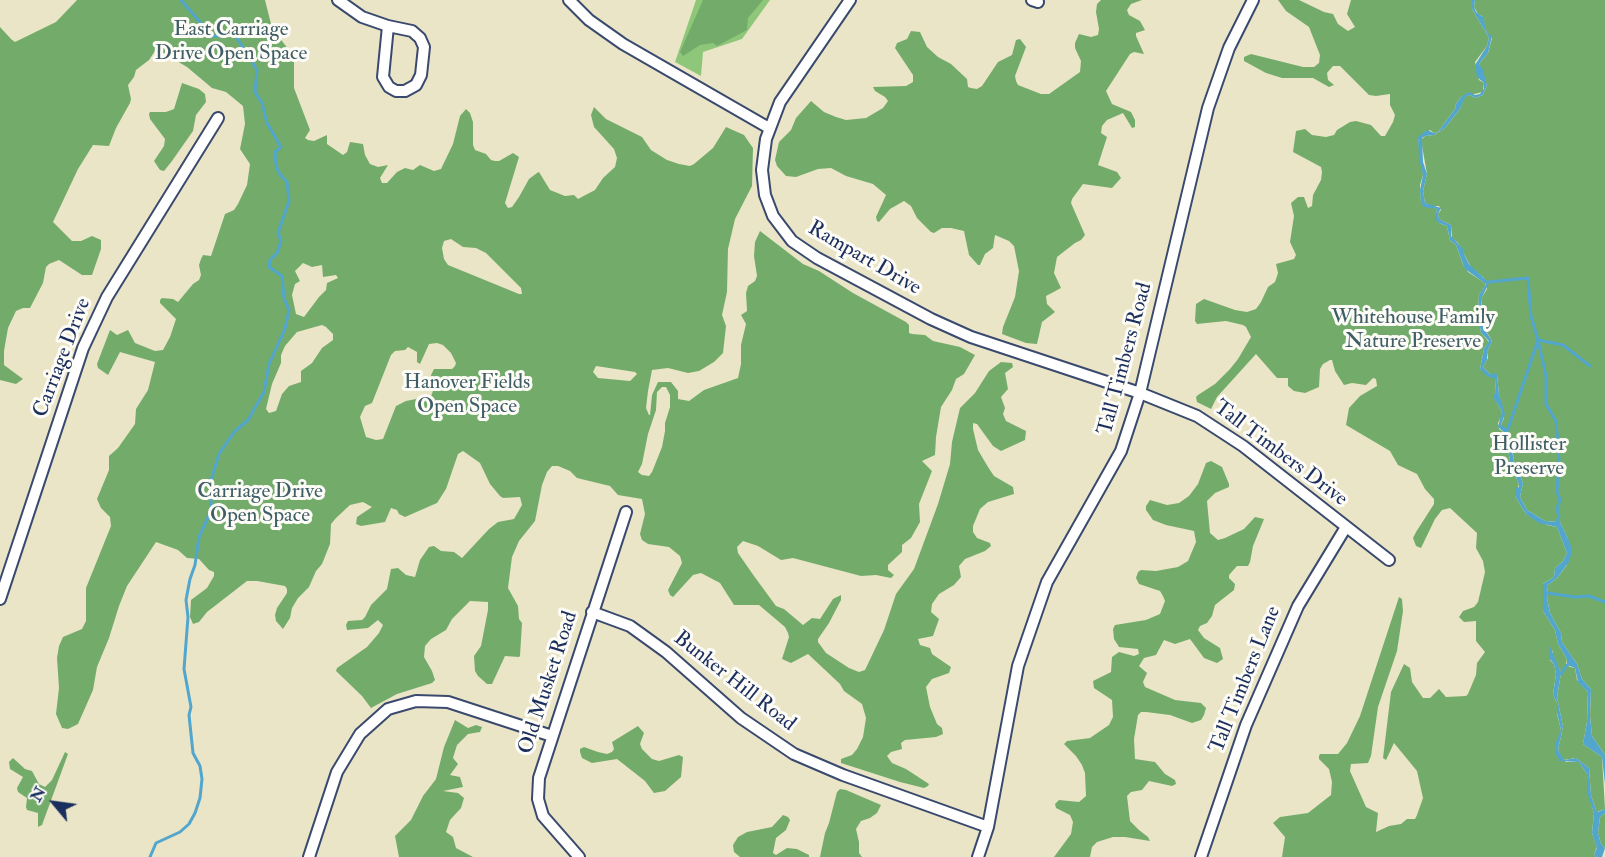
<!DOCTYPE html>
<style>
body{margin:0}
#map{position:relative;width:1605px;height:857px;overflow:hidden;background:#ebe5c7;font-family:"IM FELL Double Pica",serif}
canvas{display:block}
.north{position:absolute;left:24px;top:773px;width:60px;height:60px;-webkit-text-stroke:4px #fdfcf7;paint-order:stroke;rotate:299deg;font-size:16px;font-weight:700;line-height:24px;text-align:center;color:#1b2f5e}
.north::after{content:'';display:block;margin:auto;width:21px;height:27px;background:#1b2f5e;clip-path:polygon(50% 0,100% 100%,50% 72%,0 100%)}
</style>
<div id="map">
<canvas width="1605" height="857"></canvas>
<div class="north">N</div>
</div>
<script>
const ctx = document.querySelector('canvas').getContext('2d');
ctx.lineJoin = 'round';
function paint(path, color) { ctx.fillStyle = color; ctx.fill(path, 'evenodd'); }
const toPath = rows => new Path2D(rows.map(r => 'M' + r).join(''));
function strokePath(path, color, width, dash) { ctx.strokeStyle = color; ctx.lineWidth = width; ctx.lineCap = dash ? 'butt' : 'round'; ctx.setLineDash(dash || []); ctx.stroke(path); }
function write(font, color, halo, rows, align = 'center') {
  ctx.font = font + ' "IM FELL Double Pica",serif'; ctx.lineWidth = 6; ctx.setLineDash([]); ctx.textBaseline = 'middle'; ctx.strokeStyle = halo; ctx.fillStyle = color; for (const [text, x, y, turn = 0] of rows) {
    ctx.save(); ctx.translate(x, y); ctx.rotate((+turn || 0) * Math.PI / 180); ctx.textAlign = isNaN(turn) ? turn : align; if (halo) ctx.strokeText(text, 0, 0); ctx.fillText(text, 0, 0); ctx.restore();
  }
}
const green = toPath([
 [696,0,770,0,742,39,703,52,701,76,675,62]
]);
const forest = toPath([
 [77,0,265,0,272,28,292,54,294,59,294,88,310,130,305,138,308,140,314,141,327,135,327,144,343,155,347,152,350,142,363,144,365,155,370,164,378,167,388,165,380,178,382,183,387,183,397,172,405,168,413,170,420,165,434,171,441,169,453,144,460,116,466,109,470,113,473,122,473,145,475,150,486,154,491,160,495,161,499,161,513,153,519,157,505,203,508,208,512,207,519,197,529,179,537,173,539,172,550,190,565,196,574,195,578,199,595,190,603,178,615,167,617,158,614,149,594,127,591,115,594,107,606,119,642,137,651,150,667,160,679,164,690,166,694,164,713,148,726,127,744,135,753,148,752,186,735,219,728,249,727,292,722,315,726,326,723,353,714,362,699,371,688,373,668,368,652,370,648,391,646,408,649,415,650,415,652,395,658,382,671,382,678,391,678,399,689,401,704,390,738,378,741,364,741,345,746,324,741,315,747,311,746,293,748,286,755,281,757,276,754,256,755,242,760,231,803,264,819,271,853,293,906,322,909,325,909,333,912,334,925,335,933,341,960,347,975,355,964,374,956,379,952,390,941,407,936,437,935,455,922,461,932,471,919,504,920,522,911,538,902,545,902,552,888,565,888,570,894,575,891,578,876,575,861,576,793,558,781,560,758,546,743,541,737,547,738,553,754,576,776,606,784,609,803,625,812,618,820,619,833,599,841,595,841,600,829,623,818,639,818,642,826,653,849,668,859,672,865,670,884,630,896,594,914,569,938,504,950,464,952,442,960,408,975,393,989,371,1001,362,1012,363,1013,367,1005,373,1008,389,1001,397,1005,408,1003,414,1006,421,1026,431,1025,440,1001,451,993,446,977,424,973,423,973,429,978,450,988,467,994,476,1013,487,1014,494,988,502,980,509,973,526,973,532,977,538,990,543,991,546,985,551,965,559,959,566,961,577,954,585,939,594,932,604,931,612,939,619,933,636,918,639,920,645,930,648,932,654,951,667,949,673,932,679,926,687,930,707,937,724,942,728,943,734,936,737,905,740,901,743,902,749,891,752,887,756,892,763,906,769,929,784,928,786,924,788,900,782,841,763,841,759,852,755,857,749,863,737,866,718,862,704,844,691,840,684,808,654,791,663,782,659,789,637,788,633,785,627,759,605,734,605,720,583,701,573,693,575,673,597,670,595,668,590,682,563,680,556,669,547,648,544,642,540,640,534,645,514,642,499,618,495,610,486,577,478,570,471,558,466,552,466,547,472,542,485,535,521,519,541,512,557,508,588,518,606,519,619,522,623,520,656,519,657,505,656,492,684,487,684,478,676,475,671,474,656,481,646,488,610,488,602,470,601,452,619,446,630,431,639,425,646,424,657,432,671,435,680,432,683,397,694,371,708,362,696,336,671,337,668,367,647,379,633,383,625,378,620,368,628,347,630,346,625,348,621,362,620,365,617,371,605,387,589,391,569,398,568,406,575,415,577,420,560,429,547,434,546,441,551,454,552,462,558,489,529,498,522,514,519,522,505,520,497,503,498,500,496,490,484,480,463,463,451,458,454,446,489,437,503,405,517,399,514,397,510,391,508,385,522,361,526,356,524,357,517,372,507,363,502,350,505,336,518,331,524,330,544,322,564,316,571,309,587,298,598,292,608,290,618,283,629,276,621,275,615,277,608,287,593,287,589,285,586,257,581,247,581,207,612,199,622,193,624,190,617,191,600,207,588,214,576,214,572,209,570,199,559,187,558,178,550,156,542,127,586,119,606,109,638,97,667,93,690,78,724,68,729,62,728,56,714,59,688,57,658,59,646,63,637,82,629,86,621,86,588,111,526,110,517,101,508,97,499,109,470,109,456,118,448,135,424,136,409,148,390,155,362,120,352,108,375,98,368,97,364,110,330,117,335,128,330,135,343,155,351,163,350,170,337,176,319,160,303,160,300,162,298,173,299,178,302,193,284,199,280,201,275,199,265,201,259,203,255,211,256,225,214,234,210,238,204,247,185,250,164,240,149,245,124,243,106,226,92,212,88,187,67,160,51,155,51,149,60,136,70,134,77,128,85,131,99,130,103,116,128,109,146,93,145,78,169,53,222,72,241,81,241,92,236,101,240,101,249,92,275,82,275,59,260,49,264,46,267,43,283,30,308,23,308,16,311,8,328,4,351,4,365,23,379,16,384,0,380,0,27,11,39,15,42,56,22],
 [451,239,463,247,476,248,486,253,521,288,522,294,519,294,448,265,444,259,442,248,444,241],
 [303,263,312,267,322,265,323,277,336,275,338,278,327,283,326,290,319,297,304,317,296,314,292,295,295,284,300,281,295,271],
 [322,325,326,327,333,334,333,340,322,348,312,363,301,371,301,382,289,386,282,394,276,411,269,413,266,409,272,384,281,363,281,355,285,346,297,332],
 [437,343,443,345,451,353,456,363,455,366,452,369,434,369,431,375,433,391,431,396,406,401,396,406,383,439,376,440,366,437,360,417,365,406,372,403,391,355,395,351,405,350,408,347,417,352,417,362,420,364,429,344],
 [596,366,635,372,637,374,630,381,598,378,593,372],
 [662,387,666,387,670,395,670,407,665,423,665,431,662,447,652,472,649,476,642,475,638,472,642,464,648,434,656,410,657,392],
 [703,0,763,0,748,18,747,30,717,46,713,43,700,45,683,56,680,52],
 [1101,0,1142,0,1131,4,1127,10,1129,15,1140,21,1145,30,1136,33,1136,36,1144,54,1134,52,1130,54,1106,91,1112,104,1131,112,1135,120,1135,127,1132,128,1123,113,1107,120,1102,126,1101,133,1107,137,1098,165,1117,172,1121,178,1112,188,1083,184,1072,199,1071,203,1085,235,1081,240,1075,243,1057,257,1054,273,1061,288,1046,296,1047,304,1055,312,1042,322,1037,344,1026,343,1002,334,1003,327,1015,297,1019,271,1014,246,1009,241,995,235,993,248,985,254,980,265,978,265,969,255,964,231,951,228,942,228,934,233,931,232,917,218,911,206,904,201,890,209,879,222,877,221,876,217,886,195,873,184,846,176,831,168,818,169,796,177,786,176,777,166,775,160,779,142,791,130,796,118,811,101,824,112,836,117,846,120,866,118,883,108,888,101,885,97,875,91,873,87,906,86,913,82,913,75,895,48,897,43,907,39,911,31,920,32,927,47,938,57,951,64,967,79,968,87,971,88,977,89,982,86,998,62,1012,55,1016,40,1020,39,1026,47,1015,76,1016,81,1018,85,1041,94,1049,94,1080,72,1081,61,1075,48,1075,43,1079,34,1091,37,1098,35,1099,29,1096,12,1097,4],
 [1278,0,1299,0,1324,12,1333,14,1338,24,1348,31,1355,27,1347,14,1351,0,1472,0,1472,9,1489,38,1487,46,1475,62,1479,80,1484,83,1483,92,1461,97,1456,104,1455,109,1438,132,1434,133,1430,130,1418,139,1423,175,1420,185,1421,203,1437,209,1436,214,1439,223,1447,226,1450,240,1456,245,1463,264,1468,272,1485,283,1485,286,1479,295,1478,315,1481,333,1489,342,1484,349,1480,369,1495,378,1496,392,1494,398,1502,411,1501,417,1498,423,1499,429,1505,433,1511,466,1519,484,1515,496,1526,514,1547,525,1557,527,1567,553,1563,561,1555,568,1554,577,1543,584,1543,611,1555,630,1558,644,1567,659,1566,664,1570,667,1575,668,1577,680,1588,692,1587,722,1583,744,1602,757,1605,809,1597,812,1596,810,1591,795,1589,768,1576,758,1563,760,1558,750,1563,727,1557,697,1561,673,1553,656,1553,650,1550,660,1554,664,1556,674,1553,695,1557,703,1557,714,1561,730,1556,755,1566,762,1579,762,1587,774,1592,807,1594,813,1592,833,1597,847,1594,854,1596,857,1282,857,1285,837,1273,823,1280,817,1308,813,1331,795,1332,782,1329,769,1319,759,1319,756,1320,754,1338,754,1347,743,1360,716,1399,597,1402,599,1403,611,1397,651,1378,707,1371,756,1368,763,1351,764,1350,771,1366,807,1378,813,1376,832,1389,826,1401,824,1407,819,1415,819,1417,815,1423,798,1417,771,1394,743,1386,760,1383,758,1391,692,1404,664,1410,668,1412,682,1423,698,1430,698,1439,689,1446,697,1466,696,1468,694,1476,675,1477,663,1485,652,1476,641,1476,621,1464,622,1459,617,1463,611,1474,607,1478,602,1485,572,1483,561,1476,548,1477,533,1450,508,1442,510,1435,519,1421,548,1416,546,1413,538,1416,532,1434,504,1434,499,1425,489,1417,474,1398,465,1390,451,1346,425,1349,408,1360,396,1377,386,1376,379,1373,378,1366,385,1352,383,1344,385,1335,371,1332,360,1330,360,1323,364,1320,369,1319,387,1305,393,1294,391,1288,386,1288,378,1277,378,1256,354,1217,397,1211,409,1197,402,1196,397,1198,395,1215,384,1230,369,1238,359,1251,337,1246,327,1243,325,1226,321,1197,324,1195,321,1196,304,1204,299,1235,310,1247,312,1256,309,1261,302,1268,287,1275,282,1278,273,1276,264,1294,259,1296,255,1290,242,1294,216,1291,203,1298,197,1304,197,1308,208,1312,206,1313,195,1321,180,1322,172,1321,167,1293,152,1296,131,1305,129,1312,135,1326,137,1334,135,1337,130,1350,122,1356,121,1371,125,1381,136,1385,136,1393,122,1395,115,1390,105,1390,94,1376,96,1369,95,1340,66,1333,66,1327,73,1328,80,1334,85,1329,87,1313,78,1282,78,1266,73,1244,61,1244,57,1251,54,1303,67,1314,67,1319,63,1320,55,1309,27,1286,11],
 [1475,0,1605,0,1605,755,1592,736,1590,716,1591,689,1582,679,1577,664,1562,642,1561,633,1550,613,1547,598,1548,585,1557,578,1567,565,1568,539,1560,522,1545,521,1527,510,1520,497,1523,483,1514,461,1512,447,1501,425,1504,418,1499,394,1497,376,1490,374,1483,367,1488,358,1487,352,1492,341,1482,324,1482,297,1487,289,1484,278,1471,267,1458,243,1452,238,1451,225,1439,219,1438,214,1441,210,1439,206,1432,206,1425,203,1423,191,1427,174,1421,140,1425,136,1434,135,1445,128,1460,109,1464,97,1470,95,1475,98,1483,95,1487,85,1479,64,1488,53,1492,38,1487,33,1482,16,1478,14,1474,7],
 [182,83,199,89,205,94,206,102,196,115,193,131,172,161,164,171,160,170,154,161,164,146,165,139,150,119,149,114,150,112,166,112,174,109],
 [1211,461,1222,467,1229,484,1229,487,1215,493,1207,501,1210,533,1218,540,1225,538,1244,529,1255,517,1264,519,1253,546,1250,562,1248,566,1237,566,1229,575,1229,578,1235,584,1234,590,1215,605,1212,616,1207,623,1200,626,1198,630,1204,638,1220,648,1223,659,1217,663,1204,658,1190,639,1175,644,1164,640,1156,655,1144,658,1139,666,1147,673,1143,682,1145,687,1175,700,1201,703,1206,708,1204,715,1201,720,1192,723,1170,715,1146,712,1141,712,1138,715,1134,739,1135,759,1155,762,1165,774,1175,780,1176,784,1172,786,1149,781,1142,790,1131,792,1127,796,1130,821,1139,830,1148,837,1150,841,1125,837,1113,837,1097,842,1092,847,1090,857,1054,857,1071,834,1073,822,1070,815,1056,808,1055,804,1059,800,1079,802,1086,796,1085,773,1082,765,1076,756,1064,744,1067,741,1090,738,1109,725,1113,717,1112,700,1094,688,1093,681,1111,672,1112,657,1119,652,1134,656,1139,654,1138,649,1119,647,1114,639,1113,629,1115,625,1146,620,1160,614,1165,601,1163,596,1160,591,1139,584,1136,578,1138,572,1141,570,1156,571,1178,567,1188,561,1196,542,1194,531,1166,525,1153,520,1146,510,1146,506,1150,500,1167,505,1179,503,1189,496,1198,484,1206,463],
 [455,720,468,728,476,725,482,727,480,732,468,734,457,745,453,758,458,764,450,775,460,777,463,787,443,791,458,793,464,798,461,808,450,820,446,832,453,837,456,848,473,857,399,857,395,836,411,820,423,796,436,779,444,747],
 [638,726,644,733,640,744,642,749,652,759,659,761,679,755,683,757,681,777,665,791,654,793,645,781,617,759,592,763,582,758,580,752,580,749,584,747,598,752,607,754,612,752,614,749,612,742],
 [65,752,68,754,42,825,38,827,38,813,27,810,26,807,27,798,18,792,17,788,23,777,10,769,9,762,13,758,25,769,32,771,39,784,45,787,52,780],
 [840,789,846,790,881,805,877,813,870,818,861,821,856,829,859,842,859,853,862,857,820,857,825,833,829,823,837,792],
 [1605,813,1605,848,1601,844,1598,833,1600,817],
 [783,815,788,817,790,820,786,830,776,838,773,853,776,855,787,848,797,849,809,855,809,857,740,857,734,852,733,845,738,837,747,832,772,827]
]);
const water = toPath([
 [1472,0,1475,0,1474,7,1476,12,1483,17,1487,33,1492,36,1488,53,1479,64,1483,70,1487,85,1483,95,1475,98,1470,95,1465,97,1460,109,1445,128,1434,135,1425,136,1422,138,1423,162,1427,174,1423,191,1425,203,1441,208,1438,214,1439,219,1451,225,1451,236,1463,249,1464,254,1469,264,1489,283,1482,297,1481,314,1483,327,1492,341,1487,352,1487,360,1483,367,1490,374,1496,373,1497,376,1499,394,1505,414,1501,425,1508,429,1514,461,1523,483,1520,497,1527,510,1545,521,1560,522,1570,543,1572,552,1569,562,1557,578,1548,585,1547,598,1550,613,1561,633,1562,642,1577,664,1582,679,1591,689,1590,716,1592,736,1605,755,1605,784,1602,757,1583,744,1587,722,1588,692,1578,682,1575,668,1567,665,1567,659,1558,644,1555,630,1543,611,1543,584,1554,577,1555,568,1563,561,1567,553,1557,527,1539,523,1526,514,1515,496,1515,488,1519,487,1519,484,1511,466,1505,433,1498,427,1502,411,1493,397,1496,392,1495,379,1487,376,1480,369,1484,349,1489,341,1481,333,1478,315,1479,295,1486,284,1465,269,1456,245,1450,240,1447,226,1439,223,1435,218,1437,209,1424,207,1421,203,1420,190,1423,175,1419,159,1418,137,1427,130,1434,133,1438,132,1455,109,1456,104,1461,97,1469,92,1475,95,1480,94,1484,89,1484,83,1477,77,1475,65,1487,46,1489,38,1472,9],
 [1550,646,1561,673,1557,697,1563,727,1558,750,1564,760,1576,758,1589,768,1591,795,1596,810,1598,812,1605,809,1605,813,1600,817,1598,833,1601,844,1605,848,1602,857,1596,857,1594,854,1597,848,1592,833,1594,813,1588,795,1587,774,1579,762,1560,761,1556,755,1555,745,1561,730,1557,713,1557,703,1553,695,1556,674,1554,664,1549,658]
]);
const stream = toPath([
 [1488,282,1528,278,1531,316,1538,340,1508,429],
 [1557,522,1559,516,1557,509,1560,499,1557,492,1559,458,1556,421,1546,404,1546,376,1538,340,1563,345,1590,366],
 [1547,593,1575,597,1589,596,1605,602],
 [1561,674,1567,665],
 [150,857,156,843,180,832,189,824,195,813,200,798,202,779,200,766,193,753,189,715,191,707,184,669,188,617,186,600,190,579,195,565,199,537,211,511,211,480,219,454,234,432,248,420,264,392,269,364,285,329,289,310,284,298,282,276,269,267,270,260,277,253,281,241,278,233,289,201,287,182,279,173,276,165,275,152,281,147,267,123,262,103,255,92,257,70,235,35,212,36,181,0]
]);
const street = toPath([
 [338,0,362,17,388,26,412,31,420,38,424,47,421,75,416,85,405,91,396,91,389,87,383,77,388,26],
 [569,0,589,20,623,44,769,128],
 [850,0,780,102,766,139,762,170,765,195,773,216,792,241,817,258,931,319,971,337,1140,393,1197,416,1243,446,1389,560],
 [1032,0,1038,2],
 [0,599,83,348,107,297,218,118],
 [592,612,630,626,666,652,741,718,794,754,843,775,988,827],
 [309,857,337,772,360,734,388,709,416,701,448,702,552,736],
 [579,857,543,816,538,799,539,778,626,512],
 [978,857,988,827,1018,666,1047,582,1121,451,1140,393,1208,108,1229,48,1253,0],
 [1201,857,1246,725,1298,606,1346,527]
]);
const parkNames = [
 ["East Carriage",231,30],
 ["Drive Open Space",231,54],
 ["Whitehouse Family",1413,318],
 ["Nature Preserve",1413,342],
 ["Hanover Fields",467,383],
 ["Open Space",467,407],
 ["Hollister",1529,445],
 ["Preserve",1529,469],
 ["Carriage Drive",260,492],
 ["Open Space",260,516]
];
const streetNames = [
 ["Rampart Drive",864,259,30],
 ["Carriage Drive",63,358,-69],
 ["Tall Timbers Road",1126,359,-75],
 ["Tall Timbers Drive",1280,454,37],
 ["Tall Timbers Lane",1246,680,-68],
 ["Bunker Hill Road",734,682,38],
 ["Old Musket Road",549,683,-72]
];
paint(green, '#8fc77a');
paint(forest, '#73ac6a');
paint(water, '#52a6cd');
strokePath(stream, '#52a6cd', 3);
strokePath(street, '#3a4a6e', 14);
strokePath(street, '#fff', 10);
write('21px', '#3e5d66', '#fdfcf7', parkNames);
write('21px', '#1b2f5e', '#fdfcf7', streetNames);
</script>
